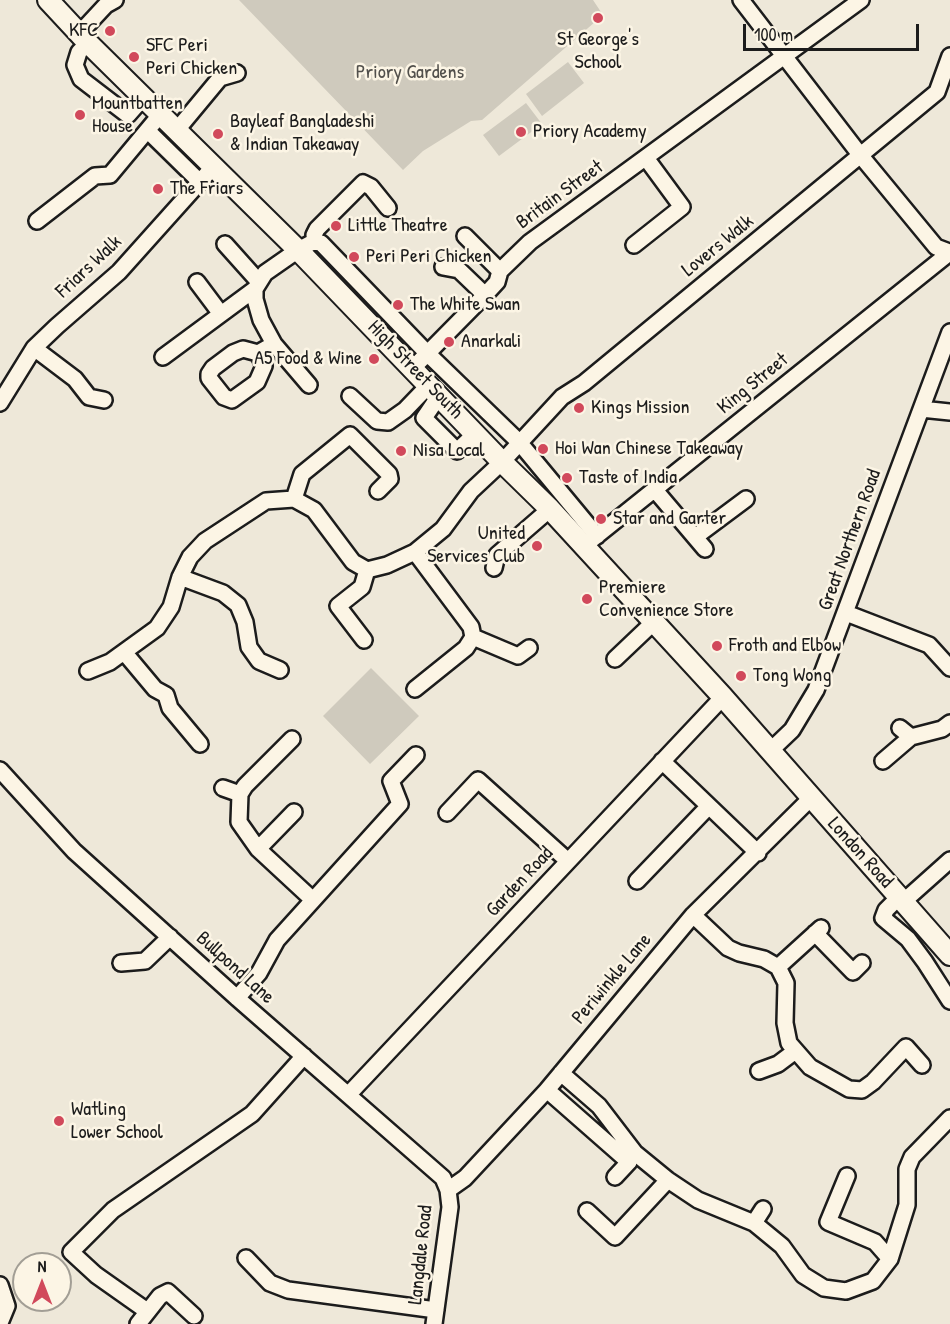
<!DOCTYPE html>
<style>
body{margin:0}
#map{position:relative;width:950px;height:1324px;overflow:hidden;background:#eee8d9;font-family:"Patrick Hand",sans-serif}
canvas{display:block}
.north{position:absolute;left:12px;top:1252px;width:60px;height:60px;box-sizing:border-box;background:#fcf5e5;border:2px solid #a29e95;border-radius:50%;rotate:0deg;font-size:16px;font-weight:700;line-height:24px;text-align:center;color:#1c1c1c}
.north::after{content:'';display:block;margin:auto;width:21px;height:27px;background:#d1495b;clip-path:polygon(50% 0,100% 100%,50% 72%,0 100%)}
.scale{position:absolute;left:743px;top:24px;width:176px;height:27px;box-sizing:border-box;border:3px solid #1c1c1c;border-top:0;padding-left:8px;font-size:18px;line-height:21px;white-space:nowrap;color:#1c1c1c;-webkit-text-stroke:4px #fcf5e5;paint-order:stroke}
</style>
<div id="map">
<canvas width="950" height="1324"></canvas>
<div class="north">N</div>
<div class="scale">100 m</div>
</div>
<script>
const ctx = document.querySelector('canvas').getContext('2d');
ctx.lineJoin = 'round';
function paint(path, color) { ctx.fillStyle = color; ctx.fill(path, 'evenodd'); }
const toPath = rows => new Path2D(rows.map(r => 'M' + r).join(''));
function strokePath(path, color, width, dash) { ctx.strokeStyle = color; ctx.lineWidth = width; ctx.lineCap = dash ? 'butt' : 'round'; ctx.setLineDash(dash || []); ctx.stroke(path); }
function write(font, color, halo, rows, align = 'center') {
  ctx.font = font + ' "Patrick Hand",sans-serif'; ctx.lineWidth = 5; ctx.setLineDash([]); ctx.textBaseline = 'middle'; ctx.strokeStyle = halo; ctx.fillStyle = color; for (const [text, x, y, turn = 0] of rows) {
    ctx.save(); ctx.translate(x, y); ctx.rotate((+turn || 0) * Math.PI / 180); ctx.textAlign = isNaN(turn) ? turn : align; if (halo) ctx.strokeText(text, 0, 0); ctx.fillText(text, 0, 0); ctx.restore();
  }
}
const green = toPath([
 [239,0,593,0,603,15,482,120,471,121,423,151,403,170],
 [568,62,584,83,542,116,526,94],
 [526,103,542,124,499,156,483,135],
 [371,668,419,716,370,764,323,716]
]);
const minor = toPath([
 [741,0,861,156,936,247,949,252],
 [79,34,106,5,115,0],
 [88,43,79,52,75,65,81,79,128,115,143,98],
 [148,131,200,182],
 [176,131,220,78,237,73],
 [37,221,95,176,110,175,160,115],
 [465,236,500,271],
 [315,242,314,235,317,229,363,183,371,187,388,208],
 [225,244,259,282],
 [634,245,682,207,646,158],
 [443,267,459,270,485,295],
 [197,282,221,314],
 [34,348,75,379,89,397,104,400],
 [258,353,264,366,257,382,232,400,224,397,209,378,209,374,213,368,233,353,243,349,258,353,274,344],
 [163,357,255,289],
 [413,368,485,295,497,282,500,271,530,242,861,0],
 [309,385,274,344,261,320,255,299,255,289,265,273,298,250,313,242,321,243,428,354,519,442,597,536],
 [350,396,377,421,388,422,405,410,429,385],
 [439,396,424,418,457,451,475,434],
 [0,403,34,348,57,326,119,272,214,166],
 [921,409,950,412],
 [655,490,705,549],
 [294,499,302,474,350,435,389,474,390,479,378,491],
 [695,537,746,499],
 [589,542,948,254],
 [415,552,471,627,473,637,466,648,415,689],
 [494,568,497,555,550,509],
 [180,577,223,593,238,605,245,622,249,647,259,661,280,670],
 [846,613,929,645,950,668],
 [473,637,518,656,529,648],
 [364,640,338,606,362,587,367,570],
 [124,652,155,689,166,695,170,708,200,744],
 [615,659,655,621],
 [88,671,110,662,157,628,171,607,180,577,190,557,205,541,266,501,294,499,314,510,353,562,367,570,387,565,415,552,443,529,471,491,502,462,562,397,584,383,937,92,950,56],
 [900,728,911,737,942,729,950,723],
 [292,739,245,786,240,794,239,822,258,849,313,900],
 [770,751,792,730,816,690,950,332],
 [662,761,758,853],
 [883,761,911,737],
 [0,770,74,851,237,998,443,1178,448,1190,450,1207,434,1324],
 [223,788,240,794],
 [447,813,478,780,568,861],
 [258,849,294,812],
 [637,881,709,806],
 [899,897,886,910,883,918,908,939,925,962,950,1001],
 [903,902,950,860],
 [693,915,728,948,739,953,764,959,778,967,786,983,785,1023,789,1043,810,1067,849,1089,862,1090,873,1082,906,1047,922,1065],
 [815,933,853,972,862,963],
 [121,963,145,961,170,937],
 [778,967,821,928],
 [237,998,259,973,277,940,400,804,391,781,416,755],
 [759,1071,778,1064,794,1052],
 [561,1073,599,1106,635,1153,668,1180,698,1200,754,1223,782,1246,803,1275,824,1288,846,1291,873,1281,890,1259,907,1205,907,1169,912,1157,950,1118],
 [547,1090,629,1162,615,1177],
 [348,1095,723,697],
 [847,1176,828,1222,875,1242,890,1259],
 [448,1190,465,1178,547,1090,693,915,811,798],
 [587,1211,615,1237,668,1180],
 [754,1223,763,1209],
 [246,1258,270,1283,288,1290,436,1310],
 [0,1285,7,1306,0,1323],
 [147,1311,96,1275,71,1252,113,1210,252,1114,304,1056],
 [138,1324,160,1296,168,1292,194,1316]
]);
const major = toPath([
 [48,0,88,43,298,250,502,462,550,509,723,697,950,955]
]);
const markers = [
 [598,18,6,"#d1495b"],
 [110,31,6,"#d1495b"],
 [134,57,6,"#d1495b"],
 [80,115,6,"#d1495b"],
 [521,132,6,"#d1495b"],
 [218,134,6,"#d1495b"],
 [158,189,6,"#d1495b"],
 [336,226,6,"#d1495b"],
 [354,257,6,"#d1495b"],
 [398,305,6,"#d1495b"],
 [449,342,6,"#d1495b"],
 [374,359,6,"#d1495b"],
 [579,408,6,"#d1495b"],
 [543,449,6,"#d1495b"],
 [401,451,6,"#d1495b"],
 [567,478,6,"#d1495b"],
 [601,519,6,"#d1495b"],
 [537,546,6,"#d1495b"],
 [587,599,6,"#d1495b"],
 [717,646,6,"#d1495b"],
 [741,676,6,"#d1495b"],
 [59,1121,6,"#d1495b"]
];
const poiNames = [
 ["KFC",98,31,"right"],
 ["St George's",598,40,"center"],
 ["School",598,63,"center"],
 ["SFC Peri",146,46],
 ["Peri Chicken",146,69],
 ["Mountbatten",92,104],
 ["House",92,127],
 ["Bayleaf Bangladeshi",230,122],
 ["& Indian Takeaway",230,145],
 ["Priory Academy",533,132],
 ["The Friars",170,189],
 ["Little Theatre",348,226],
 ["Peri Peri Chicken",366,257],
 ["The White Swan",410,305],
 ["Anarkali",461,342],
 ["A5 Food & Wine",362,359,"right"],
 ["Kings Mission",591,408],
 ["Hoi Wan Chinese Takeaway",555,449],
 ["Nisa Local",413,451],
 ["Taste of India",579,478],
 ["Star and Garter",613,519],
 ["United",525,534,"right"],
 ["Services Club",525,557,"right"],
 ["Premiere",599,588],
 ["Convenience Store",599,611],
 ["Froth and Elbow",729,646],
 ["Tong Wong",753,676],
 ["Watling",71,1110],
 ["Lower School",71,1133]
];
const parkNames = [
 ["Priory Gardens",410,73]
];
const streetNames = [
 ["Britain Street",560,195,-36],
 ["Lovers Walk",718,246,-39],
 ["Friars Walk",89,267,-43],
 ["High Street South",415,370,46],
 ["King Street",753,384,-39],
 ["Great Northern Road",850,540,-70],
 ["London Road",860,853,48],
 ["Garden Road",520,882,-47],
 ["Bullpond Lane",235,968,42],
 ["Periwinkle Lane",612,979,-50],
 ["Langdale Road",421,1255,-84]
];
paint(green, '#cfcabd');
strokePath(minor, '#1c1c1c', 20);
strokePath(major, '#1c1c1c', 24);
strokePath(minor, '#fcf5e5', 15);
strokePath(major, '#fcf5e5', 20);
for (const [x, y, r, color] of markers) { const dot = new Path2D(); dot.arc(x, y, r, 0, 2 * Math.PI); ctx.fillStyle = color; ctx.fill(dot); strokePath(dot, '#fcf5e5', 2); }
write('20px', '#1c1c1c', '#fcf5e5', poiNames, 'left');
write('20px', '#52504c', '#fcf5e5', parkNames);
write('20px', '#1c1c1c', '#fcf5e5', streetNames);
</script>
